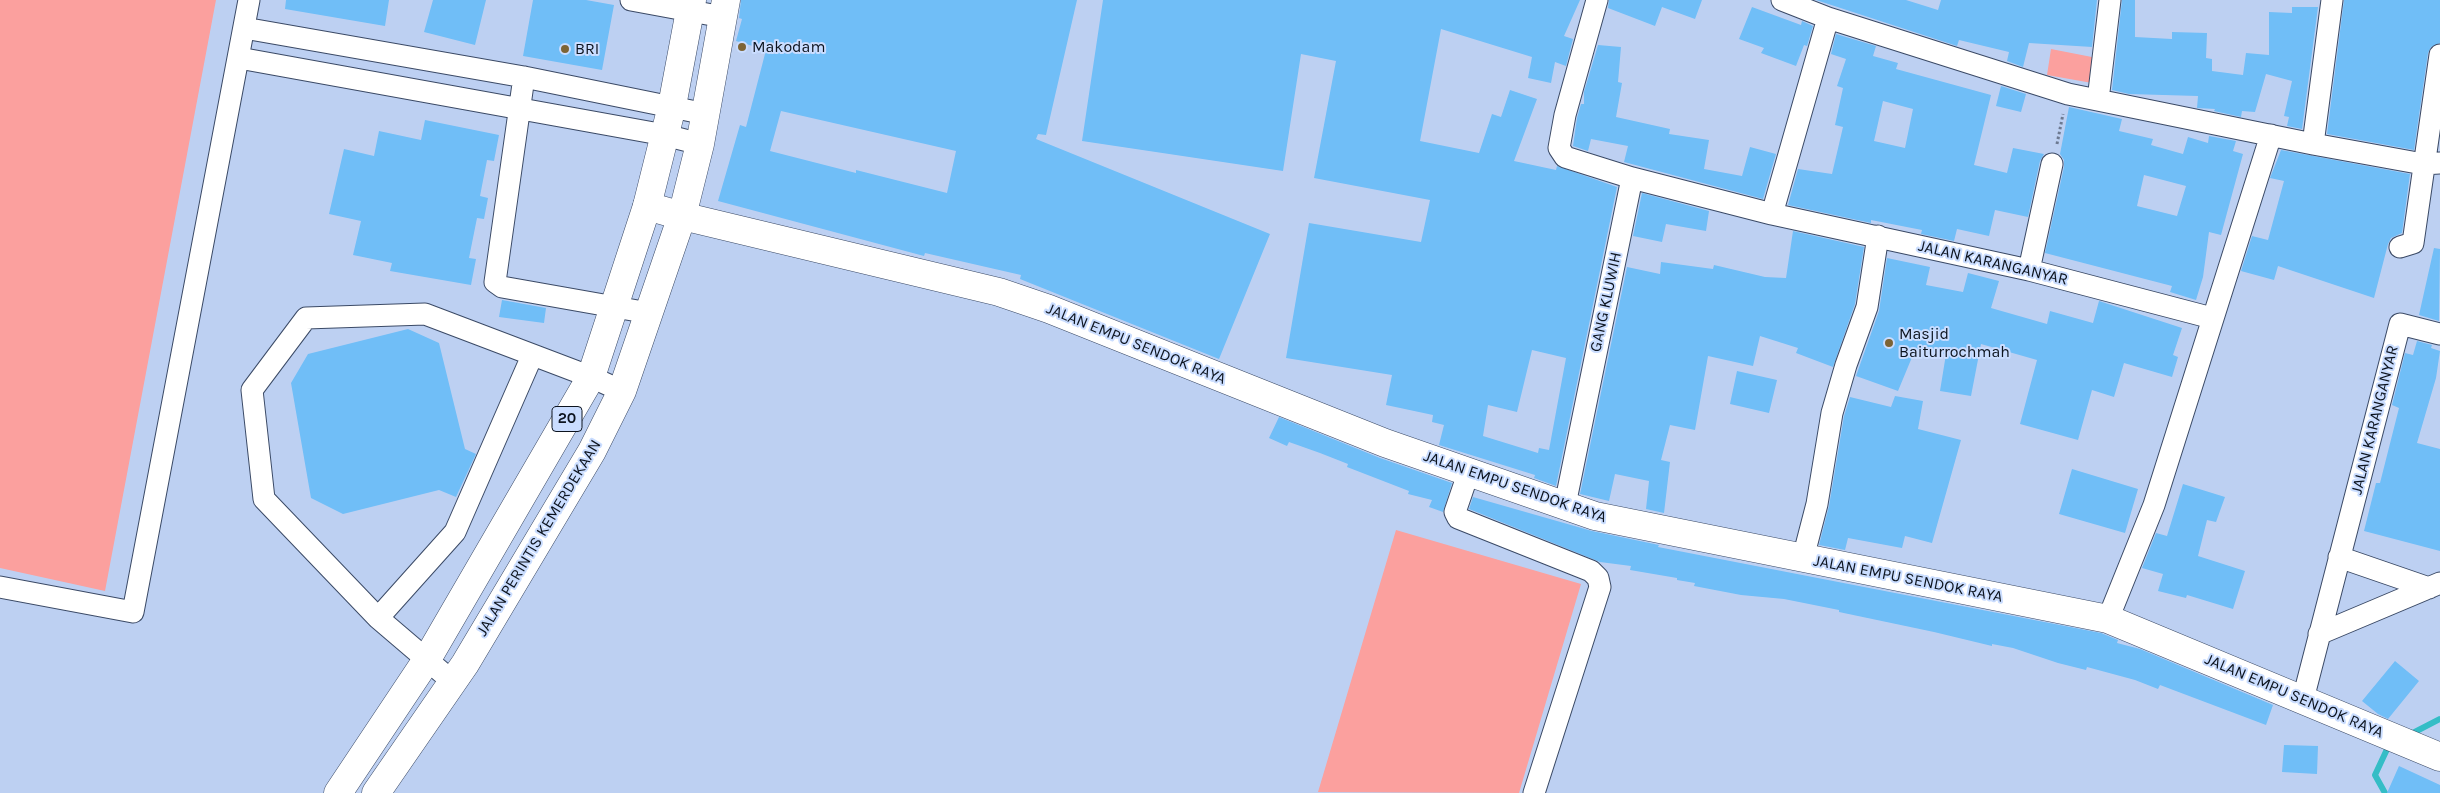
<!DOCTYPE html>
<style>
body{margin:0}
canvas{display:block;background:#bdd0f2}
</style>
<canvas width="2440" height="793"></canvas>
<script>
const ctx = document.querySelector('canvas').getContext('2d');
ctx.lineJoin = 'round';
function paint(path, color) { ctx.fillStyle = color; ctx.fill(path, 'evenodd'); }
const toPath = rows => new Path2D(rows.map(r => 'M' + r).join(''));
function strokePath(path, color, width, dash) { ctx.strokeStyle = color; ctx.lineWidth = width; ctx.lineCap = dash ? 'butt' : 'round'; ctx.setLineDash(dash || []); ctx.stroke(path); }
function write(font, color, halo, rows, align = 'center') {
  ctx.font = font + ' Karla,sans-serif'; ctx.lineWidth = 4; ctx.setLineDash([]); ctx.textBaseline = 'middle'; ctx.strokeStyle = halo; ctx.fillStyle = color; for (const [text, x, y, turn = 0] of rows) {
    ctx.save(); ctx.translate(x, y); ctx.rotate((+turn || 0) * Math.PI / 180); ctx.textAlign = isNaN(turn) ? turn : align; if (halo) ctx.strokeText(text, 0, 0); ctx.fillText(text, 0, 0); ctx.restore();
  }
}
const green = toPath([
 [0,0,216,0,105,591,0,568],
 [2051,49,2097,58,2092,83,2047,75],
 [1396,530,1581,584,1519,793,1318,792]
]);
const stream = toPath([
 [2407,736,2440,719],
 [2385,793,2375,775,2389,745,2391,744]
]);
const building = toPath([
 [286,0,389,0,385,26,285,9],
 [433,0,486,0,475,45,424,32],
 [533,0,586,0,614,5,602,70,523,56],
 [741,0,1077,0,1046,135,1038,134,1036,139,1270,234,1219,359,1020,279,1021,275,925,253,924,256,718,201,740,125,746,127,766,50,736,41,742,19,739,18],
 [781,111,956,151,947,193,856,170,856,173,770,151],
 [1103,0,1580,0,1564,36,1573,39,1566,66,1555,62,1551,83,1528,78,1532,57,1441,29,1420,141,1479,153,1492,114,1501,117,1510,90,1537,99,1514,161,1556,170,1557,166,1617,187,1556,486,1534,478,1535,475,1439,445,1444,425,1432,422,1433,415,1386,405,1392,375,1286,358,1309,223,1421,242,1430,200,1314,178,1336,61,1301,54,1283,171,1082,141],
 [1532,350,1566,358,1549,450,1539,448,1538,453,1483,436,1488,405,1517,412],
 [1609,0,1702,0,1695,19,1662,7,1655,26,1608,8],
 [1816,0,1906,0,1938,10,1941,0,2097,0,2092,47,2029,43,2023,67,2007,61,2009,52,1959,40,1957,46],
 [2122,0,2135,0,2135,37,2172,39,2172,32,2207,33,2206,58,2212,59,2212,71,2243,75,2246,53,2269,55,2269,12,2292,13,2292,7,2318,7,2302,129,2287,126,2289,117,2284,116,2292,81,2266,74,2255,112,2242,111,2241,117,2214,111,2215,109,2197,108,2198,96,2129,94,2112,90],
 [2344,0,2440,0,2440,43,2431,47,2428,53,2414,150,2327,134],
 [1752,7,1801,25,1802,21,1813,26,1807,46,1804,45,1796,66,1761,53,1764,48,1739,39],
 [1836,34,1876,46,1873,56,1898,63,1896,69,1991,95,1974,165,2007,173,2013,148,2044,154,2040,161,2028,217,1995,210,1989,236,1957,229,1954,241,1921,234,1922,230,1871,220,1871,223,1788,205,1798,169,1832,174,1843,127,1835,125,1843,88,1837,86,1846,59,1831,54],
 [1883,101,1913,109,1905,148,1874,141],
 [1598,45,1621,47,1618,82,1622,83,1616,117,1670,129,1669,134,1709,140,1704,169,1742,176,1750,147,1776,154,1763,199,1624,162,1628,146,1591,139,1588,151,1573,146,1577,118,1581,104,1584,104,1584,92],
 [2001,86,2026,94,2021,112,1996,106],
 [2069,107,2122,119,2119,131,2153,139,2151,145,2183,154,2188,137,2208,143,2209,136,2236,141,2233,151,2243,154,2221,235,2209,232,2203,277,2196,300,2170,292,2172,286,2045,253,2064,167,2064,160,2060,154],
 [2144,175,2186,186,2177,216,2137,206],
 [425,120,499,135,494,161,487,160,480,196,488,198,484,219,477,218,469,258,476,259,471,285,390,271,392,263,353,255,361,221,329,214,344,149,374,156,379,131,421,140],
 [2281,150,2410,174,2402,233,2391,238,2388,244,2374,298,2278,266,2274,280,2241,271,2252,236,2268,240,2284,181,2270,178],
 [1642,193,1709,211,1706,231,1666,224,1662,242,1633,236],
 [1793,231,1864,247,1855,304,1833,367,1796,353,1798,348,1760,336,1753,366,1708,356,1695,430,1670,425,1661,460,1670,462,1664,513,1646,509,1649,481,1615,474,1609,501,1580,494,1627,267,1660,274,1661,262,1713,269,1714,265,1765,277,1786,278],
 [2434,248,2440,249,2439,321,2419,315],
 [1887,258,1930,267,1926,285,1963,292,1968,273,1999,281,1991,308,2047,324,2050,311,2093,323,2099,301,2182,328,2173,355,2178,357,2172,377,2124,363,2114,397,2092,390,2078,440,2020,424,2037,360,1981,344,1971,396,1940,391,1946,354,1915,350,1898,391,1856,376,1879,311],
 [502,300,546,308,544,323,499,317],
 [408,329,439,343,465,449,476,454,456,497,439,490,343,514,311,498,291,383,308,354],
 [2417,341,2432,345,2431,348,2440,351,2436,378,2417,443,2440,449,2440,551,2364,531,2376,483,2380,483,2399,408,2392,405,2405,353,2413,355],
 [1737,371,1777,380,1769,413,1730,404],
 [1895,396,1923,401,1918,429,1961,440,1932,543,1905,536,1902,548,1848,538,1845,550,1819,545,1829,506,1844,416,1850,397,1891,407],
 [1279,417,1380,458,1452,483,1443,512,1429,507,1432,500,1408,494,1409,491,1347,467,1348,464,1320,453,1289,442,1287,446,1269,438],
 [2072,469,2138,489,2125,533,2059,514],
 [2183,484,2225,497,2216,522,2207,520,2198,556,2245,571,2233,609,2187,595,2186,598,2158,591,2163,574,2142,568,2156,533,2167,536],
 [1473,497,1592,531,1659,545,1658,547,2101,633,2118,640,2117,643,2140,649,2273,705,2266,725,2160,685,2158,689,2135,680,2087,667,2086,670,2058,663,2013,648,1992,644,1992,646,1934,632,1839,612,1839,610,1784,599,1741,595,1694,586,1695,583,1677,580,1677,578,1630,570,1631,566,1600,562,1469,509],
 [2395,661,2419,681,2388,719,2378,714,2362,701],
 [2284,745,2318,746,2317,774,2282,772],
 [2399,766,2440,785,2440,793,2387,793]
]);
const path = toPath([
 [2057,144,2063,114]
]);
const minor = toPath([
 [631,0,723,17],
 [1597,0,1565,115,1559,148,1565,157,1632,178,1772,214,2029,270,2212,318],
 [1782,0,1828,18,2068,94,2313,144,2423,164,2440,163],
 [244,28,524,77,706,114],
 [239,58,665,135,700,144],
 [524,77,495,282,502,287,649,313],
 [2098,100,2110,0],
 [2313,144,2332,0],
 [1772,214,1828,18],
 [2400,247,2413,243,2440,55],
 [2029,270,2052,164],
 [1469,471,1455,512,1458,518,1591,571,1598,578,1600,587,1534,793],
 [1565,505,1632,178],
 [2339,557,2429,588],
 [1803,558,1817,504,1832,413,1846,365,1867,307,1878,236],
 [0,587,133,612,249,0],
 [378,618,455,532,532,356],
 [2108,619,2154,505,2271,135],
 [2319,634,2440,583],
 [453,682,378,618,264,499,252,390,306,318,425,314,591,377,622,391],
 [2303,699,2400,324,2440,334]
]);
const major = toPath([
 [647,206,682,216,999,292,1049,309,1385,443,1595,516,2108,619,2440,757]
]);
const highway = toPath([
 [338,793,426,661,591,377,647,206,672,106,692,0],
 [376,793,465,664,592,451,622,391,682,216,700,144,726,0]
]);
const markers = [
 [742,47,5,"#7d6435"],
 [565,49,5,"#7d6435"],
 [1889,343,5,"#7d6435"]
];
const shields = [
 [567,419,30]
];
const shieldNames = [
 ["20",567,419]
];
const poiNames = [
 ["Makodam",752,47],
 ["BRI",575,49],
 ["Masjid",1899,334],
 ["Baiturrochmah",1899,352]
];
const streetNames = [
 ["JALAN KARANGANYAR",1993,263,13],
 ["GANG KLUWIH",1606,302,-78],
 ["JALAN EMPU SENDOK RAYA",1136,344,22],
 ["JALAN KARANGANYAR",2375,420,-76],
 ["JALAN EMPU SENDOK RAYA",1515,487,19],
 ["JALAN PERINTIS KEMERDEKAAN",539,538,-59],
 ["JALAN EMPU SENDOK RAYA",1908,579,11],
 ["JALAN EMPU SENDOK RAYA",2294,696,23]
];
paint(green, '#fba09e');
strokePath(stream, '#34bdc6', 6);
paint(building, '#70bef7');
strokePath(minor, '#3b4a66', 23);
strokePath(major, '#3b4a66', 29);
strokePath(highway, '#3b4a66', 29);
strokePath(path, '#6c7991', 3, [2.5, 2.5]);
strokePath(minor, '#fff', 21);
strokePath(major, '#fff', 28);
strokePath(highway, '#fff', 28);
for (const [x, y, r, color] of markers) { const dot = new Path2D(); dot.arc(x, y, r, 0, 2 * Math.PI); ctx.fillStyle = color; ctx.fill(dot); strokePath(dot, '#caddff', 2); }
for (const [x, y, w] of shields) { const box = new Path2D(); box.roundRect(x - w / 2, y - 12.5, w, 25, 4); ctx.fillStyle = '#caddff'; ctx.fill(box); strokePath(box, '#0d141f', 1); }
write('bold 15px', '#0d141f', null, shieldNames);
write('16px', '#0d141f', '#caddff', poiNames, 'left');
write('16px', '#0d141f', '#caddff', streetNames);
</script>
